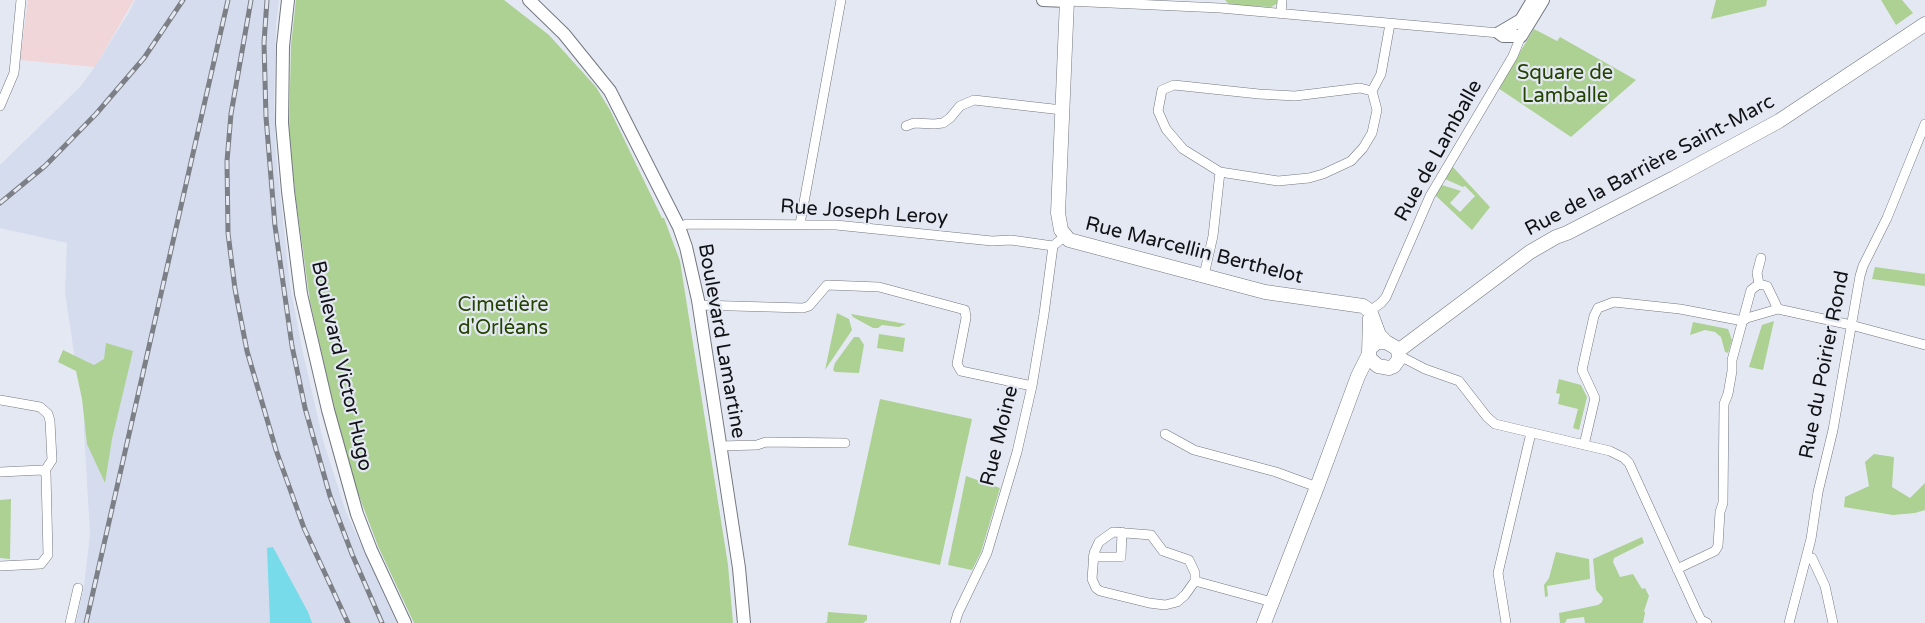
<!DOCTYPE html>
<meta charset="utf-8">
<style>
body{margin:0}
canvas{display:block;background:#e4e8f2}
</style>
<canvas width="1925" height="623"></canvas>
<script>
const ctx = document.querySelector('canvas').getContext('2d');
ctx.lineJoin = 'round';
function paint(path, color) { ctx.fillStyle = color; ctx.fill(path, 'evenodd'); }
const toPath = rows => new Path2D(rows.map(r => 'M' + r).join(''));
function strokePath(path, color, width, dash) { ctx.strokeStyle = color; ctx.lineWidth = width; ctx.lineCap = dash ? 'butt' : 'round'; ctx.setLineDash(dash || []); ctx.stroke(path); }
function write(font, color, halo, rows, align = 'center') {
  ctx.font = font + ' "Varela Round",sans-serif'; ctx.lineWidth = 4.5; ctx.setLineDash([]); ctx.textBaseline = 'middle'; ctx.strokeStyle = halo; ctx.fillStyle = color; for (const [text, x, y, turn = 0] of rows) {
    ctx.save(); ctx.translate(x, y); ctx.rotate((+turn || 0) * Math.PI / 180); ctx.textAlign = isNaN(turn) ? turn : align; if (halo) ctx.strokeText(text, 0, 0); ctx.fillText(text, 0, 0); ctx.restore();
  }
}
const commercial = toPath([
 [28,0,134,0,95,67,20,60]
]);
const built = toPath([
 [135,0,279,0,276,24,274,100,276,155,290,286,303,353,323,440,346,512,397,623,76,623,84,586,90,534,84,430,85,401,74,353,65,292,67,243,0,228,0,165,80,87,94,68,128,14]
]);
const green = toPath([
 [296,0,504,0,549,35,596,87,610,110,662,218,664,218,680,261,728,565,733,623,414,623,378,546,355,485,333,404,310,301,296,200,289,136,291,45],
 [1225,0,1279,0,1278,3,1271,7,1230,5],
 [1716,0,1767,0,1766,6,1711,19],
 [1881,0,1902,0,1913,13,1896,25],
 [1534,29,1557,41,1560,37,1636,80,1571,137,1498,88],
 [1452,166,1490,207,1472,230,1435,195,1442,185,1461,191,1450,203,1460,212,1475,196,1465,186,1463,187,1445,179],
 [1875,267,1925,274,1925,286,1872,279],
 [837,313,849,319,852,330,825,370],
 [851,314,906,324,899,327,882,325,878,328,873,328,853,317],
 [1774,321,1763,370,1749,367,1762,325],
 [1693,322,1728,329,1732,340,1728,353,1725,352,1721,337,1715,332,1705,330,1690,335],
 [879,334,905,338,903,352,877,348],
 [854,337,859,337,864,345,859,373,835,372,833,370,835,363],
 [106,343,133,351,112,439,105,483,87,444,82,399,76,371,58,362,63,350,94,365,104,359],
 [1559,379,1581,385,1587,397,1579,430,1573,428,1578,409,1558,404,1560,394,1556,393],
 [880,399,972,419,940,565,848,545],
 [1874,454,1894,457,1892,487,1910,498,1925,483,1925,510,1915,513,1893,515,1844,507,1845,497,1869,486,1865,462],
 [966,476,1000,488,981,552,972,570,948,565],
 [11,499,10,559,0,558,0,500],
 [1642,537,1644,543,1614,558,1613,562,1620,577,1633,574,1642,589,1645,588,1649,596,1644,611,1645,613,1643,623,1585,623,1584,617,1567,619,1565,623,1560,623,1559,613,1598,605,1602,602,1603,598,1596,590,1593,559],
 [1556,552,1589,559,1590,579,1547,586,1548,596,1545,597,1544,585,1549,578],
 [828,612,867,615,867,620,863,623,825,623,827,622]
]);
const water = toPath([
 [273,547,308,612,312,623,270,623,267,548]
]);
const minor = toPath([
 [1067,1,1220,8,1499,33],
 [1281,14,1282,0],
 [1372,91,1360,88,1295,96,1259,94,1174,85,1162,90,1158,111,1166,129,1183,149,1220,172,1278,181,1309,178,1323,174,1351,161,1363,148,1372,133,1377,110,1372,91,1381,74,1390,24],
 [0,106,14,73,21,0],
 [906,126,914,123,934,124,943,123,950,118,960,106,974,100,1062,110],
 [800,224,841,0],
 [679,227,687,224,836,225,992,241,1011,240,1053,246],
 [1204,275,1213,236,1220,172],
 [1759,284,1757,273,1761,258],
 [698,305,803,308,809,306,827,285,879,287,965,310,966,318,957,364,961,371,1032,386],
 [1370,311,1381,303,1386,297,1430,196,1513,56,1521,36],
 [1743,321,1747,318,1778,309,1851,325,1925,345],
 [1400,356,1425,369,1459,381,1487,417,1495,424,1610,451,1624,458,1629,463,1696,610,1701,620,1707,623],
 [0,400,40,407,48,414,50,421,52,460,44,472],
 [1165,434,1194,450,1276,472,1317,487],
 [1584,445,1595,398,1582,370,1594,316,1598,308,1614,302,1680,309,1743,321],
 [720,446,757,445,766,442,845,443],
 [0,472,42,470,46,473,48,555,41,564,0,566],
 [1113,532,1151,535,1163,551,1189,560,1195,573,1195,581,1185,595,1177,602,1165,605,1149,603,1100,591,1096,588,1092,579,1094,553,1099,542,1113,532],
 [1093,557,1121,557,1122,532],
 [1807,557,1812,558,1825,586,1833,623],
 [1677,569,1715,551,1718,546,1720,512,1723,503,1724,404,1728,394,1732,371,1732,360,1751,290,1759,284,1767,286,1778,309],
 [1195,581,1272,602],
 [70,623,78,588],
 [955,623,958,613,987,553,1017,452,1032,386,1044,314,1053,246,1065,236],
 [1506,623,1498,573,1531,433],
 [1789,623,1811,539,1818,492,1833,430,1860,276,1863,266,1887,218,1925,124]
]);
const tertiary = toPath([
 [288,0,283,46,282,123,288,191,301,294,328,410,357,514,371,550,405,623],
 [529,0,564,34,610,91,679,227,686,247,698,300,739,568,744,623],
 [1043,0,1067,1],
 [1499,33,1503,36,1521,36,1543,0],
 [1499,33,1521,20,1533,0]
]);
const secondary = toPath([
 [1067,0,1058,213,1061,230,1069,240,1265,292,1363,306,1370,311,1379,335,1386,342],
 [1369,349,1377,342,1386,342,1398,349,1399,359,1394,366,1389,368,1378,366,1370,359,1369,354,1370,318],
 [1398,351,1530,252,1556,237,1567,233,1674,178,1779,121,1925,24],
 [1264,623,1317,487,1358,376,1369,354]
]);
const rail = toPath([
 [251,0,231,114,227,161,228,233,235,289,247,351,276,450,304,528,348,623],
 [267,0,264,43,266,117,275,226,292,346,305,408,330,496,352,554,382,623],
 [0,203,45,166,96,114,144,58,183,0],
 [86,623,228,0]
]);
const parkNames = [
 ["Square de",1565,74],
 ["Lamballe",1565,97],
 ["Cimetière",503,306],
 ["d'Orléans",503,329]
];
const streetNames = [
 ["Rue de Lamballe",1439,151,-61],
 ["Rue de la Barrière Saint-Marc",1650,166,-28],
 ["Rue Joseph Leroy",864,213,4],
 ["Rue Marcellin Berthelot",1194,251,14],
 ["Boulevard Lamartine",721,341,80],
 ["Rue du Poirier Rond",1825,365,-79],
 ["Boulevard Victor Hugo",341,366,77],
 ["Rue Moine",1000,436,-76]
];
paint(commercial, '#f1d6d9');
paint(built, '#d5dced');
paint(green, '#acd193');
paint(water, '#78dbea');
strokePath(minor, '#737780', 10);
strokePath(tertiary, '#737780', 14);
strokePath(secondary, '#737780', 15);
strokePath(minor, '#fff', 9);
strokePath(tertiary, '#fff', 12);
strokePath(secondary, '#fff', 14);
strokePath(rail, '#7c7f85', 5);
strokePath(rail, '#e4e8f2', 3, [9]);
write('20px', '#234300', '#e4e8f2', parkNames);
write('20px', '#111215', '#e4e8f2', streetNames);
</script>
